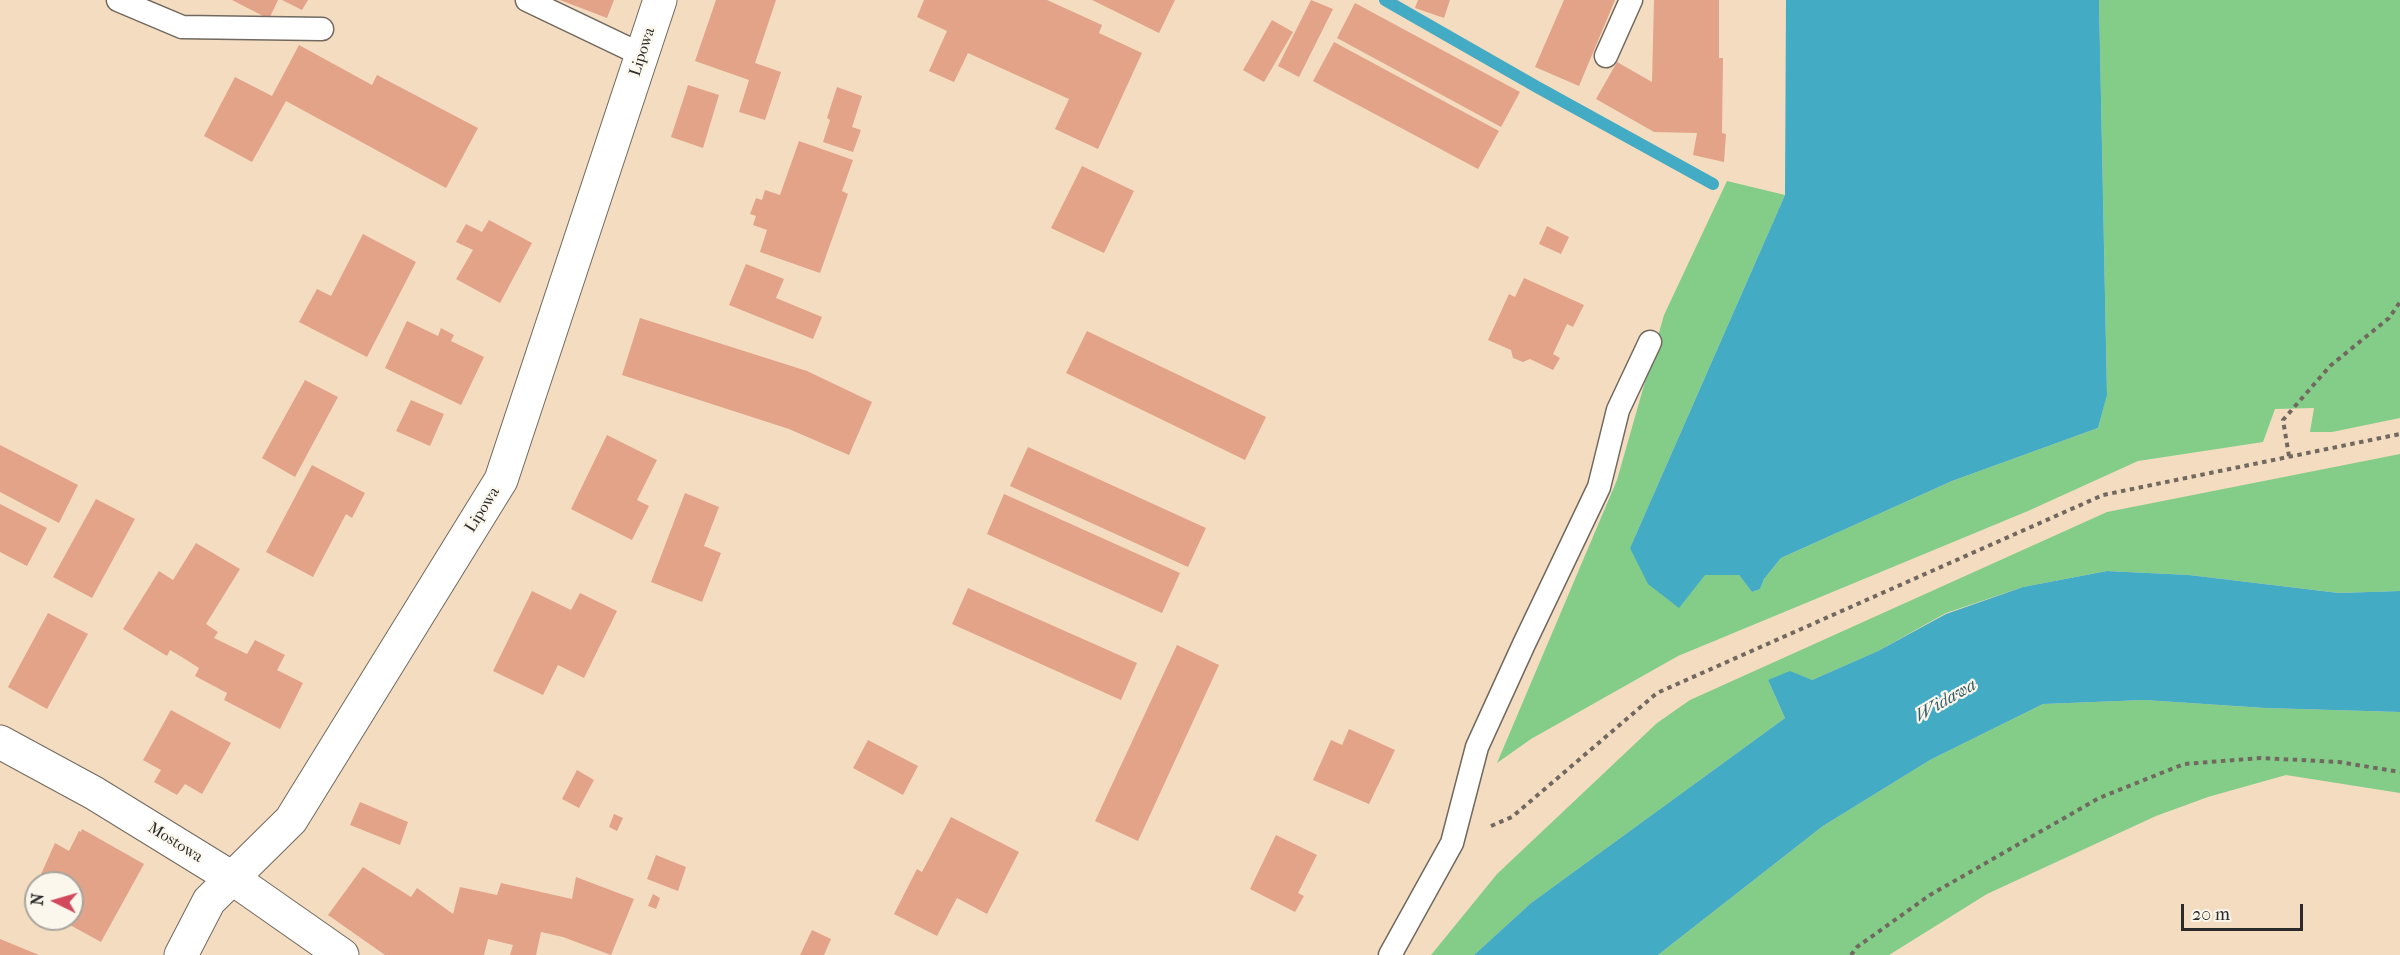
<!DOCTYPE html>
<style>
body{margin:0}
#map{position:relative;width:2400px;height:955px;overflow:hidden;background:#f4dcc0;font-family:"IM FELL French Canon",serif}
canvas{display:block}
.north{position:absolute;left:24px;top:871px;width:60px;height:60px;box-sizing:border-box;background:#fbf7ec;border:2px solid #a8a59f;border-radius:50%;rotate:275deg;font-size:16px;font-weight:700;line-height:24px;text-align:center;color:#2b2b2b}
.north::after{content:'';display:block;margin:auto;width:21px;height:27px;background:#d1495b;clip-path:polygon(50% 0,100% 100%,50% 72%,0 100%)}
.scale{position:absolute;left:2181px;top:904px;width:122px;height:27px;box-sizing:border-box;border:3px solid #2b2b2b;border-top:0;padding-left:8px;font-size:18px;line-height:21px;white-space:nowrap;color:#2b2b2b;-webkit-text-stroke:4px #fbf7ec;paint-order:stroke}
</style>
<div id="map">
<canvas width="2400" height="955"></canvas>
<div class="north">N</div>
<div class="scale">20 m</div>
</div>
<script>
const ctx = document.querySelector('canvas').getContext('2d');
ctx.lineJoin = 'round';
function paint(path, color) { ctx.fillStyle = color; ctx.fill(path, 'evenodd'); }
const toPath = rows => new Path2D(rows.map(r => 'M' + r).join(''));
function strokePath(path, color, width, dash) { ctx.strokeStyle = color; ctx.lineWidth = width; ctx.lineCap = dash ? 'butt' : 'round'; ctx.setLineDash(dash || []); ctx.stroke(path); }
function write(font, color, halo, rows, align = 'center') {
  ctx.font = font + ' "IM FELL French Canon",serif'; ctx.lineWidth = 4.5; ctx.setLineDash([]); ctx.textBaseline = 'middle'; ctx.strokeStyle = halo; ctx.fillStyle = color; for (const [text, x, y, turn = 0] of rows) {
    ctx.save(); ctx.translate(x, y); ctx.rotate((+turn || 0) * Math.PI / 180); ctx.textAlign = isNaN(turn) ? turn : align; if (halo) ctx.strokeText(text, 0, 0); ctx.fillText(text, 0, 0); ctx.restore();
  }
}
const green = toPath([
 [2099,0,2400,0,2400,418,2332,432,2310,432,2314,408,2275,409,2263,442,2138,461,2028,511,1678,656,1531,739,1497,763,1617,480,1664,315,1727,181,1785,195,1630,548,1705,575,1739,575,1752,592,1760,589,1764,579,1781,558,1952,481,2098,428,2107,394],
 [2400,454,2400,591,2339,593,2189,575,2107,571,2023,587,1946,613,1878,651,1812,680,1768,680,1785,718,1531,903,1474,955,1431,955,1497,874,1657,723,1690,700,2107,512],
 [2144,700,2265,708,2400,712,2400,793,2286,775,2208,797,2156,816,1987,894,1889,955,1658,955,1823,826,1930,760,2043,704]
]);
const water = toPath([
 [1786,0,2099,0,2107,395,2098,428,1952,481,1781,558,1764,579,1760,589,1752,592,1739,575,1705,575,1679,608,1648,584,1630,548,1785,195],
 [2107,571,2189,575,2339,593,2400,591,2400,712,2265,708,2144,700,2043,704,1930,760,1823,826,1658,955,1474,955,1531,903,1785,718,1768,680,1790,671,1812,680,1878,651,1946,614,2023,587]
]);
const stream = toPath([
 [1385,0,1537,87,1713,184]
]);
const building = toPath([
 [232,0,278,0,269,19],
 [282,0,308,0,302,10],
 [560,0,614,0,607,18],
 [716,0,776,0,755,63,781,72,765,120,739,112,749,80,695,61],
 [924,0,1047,0,1102,25,1099,33,1142,53,1098,149,1055,129,1069,99,968,53,954,82,929,71,947,31,917,17],
 [1092,0,1175,0,1159,33],
 [1311,0,1333,9,1299,77,1278,66],
 [1418,0,1450,0,1444,18,1415,8],
 [1564,0,1615,0,1579,86,1535,67],
 [1654,0,1719,0,1719,58,1723,58,1722,133,1726,134,1724,162,1693,155,1697,133,1654,132,1596,99,1617,62,1652,82],
 [1355,3,1520,92,1501,127,1337,38],
 [1272,20,1293,32,1264,82,1243,70],
 [1334,42,1499,131,1478,169,1313,81],
 [299,45,372,85,377,75,478,128,446,188,286,101,252,162,204,136,235,77,272,96],
 [688,85,719,95,703,148,671,137],
 [837,87,862,96,852,127,861,130,853,152,823,142,830,120,827,118],
 [799,141,853,160,842,191,848,194,820,273,760,252,767,230,753,225,756,216,750,214,756,198,762,200,765,190,780,195],
 [1082,166,1134,191,1104,253,1051,228],
 [489,220,532,243,500,303,456,279,473,250,456,242,466,224,482,232],
 [1547,226,1569,237,1561,254,1539,244],
 [363,234,416,262,367,357,299,322,317,289,331,296],
 [746,264,784,279,776,298,822,317,813,339,729,305],
 [1524,278,1584,305,1573,327,1567,324,1553,354,1560,358,1553,370,1530,359,1523,362,1513,358,1511,350,1488,340,1509,294,1515,297],
 [640,318,807,371,872,402,849,455,789,429,622,375],
 [407,321,438,336,441,328,454,335,451,341,484,357,461,405,385,368],
 [1087,331,1266,417,1245,460,1066,373],
 [305,380,338,397,295,477,262,458],
 [411,400,444,414,430,446,396,431],
 [607,435,657,460,637,500,649,506,632,540,571,509],
 [0,445,78,485,59,523,0,492],
 [1028,447,1206,528,1188,567,1010,486],
 [312,465,365,493,352,518,346,514,313,577,266,552],
 [685,493,719,507,704,546,721,553,702,602,651,582],
 [1004,494,1180,573,1162,613,987,534],
 [96,499,135,519,92,598,53,577],
 [0,504,47,528,27,566,0,552],
 [196,543,240,569,206,624,218,632,214,638,247,654,255,640,285,655,277,670,303,683,280,729,224,700,227,693,195,676,199,668,185,659,170,650,167,656,123,629,159,571,173,580],
 [968,588,1137,663,1121,700,952,624],
 [532,591,571,610,580,593,617,611,584,678,558,665,543,695,493,671],
 [48,613,88,634,47,709,8,687],
 [1177,645,1219,665,1138,841,1095,821],
 [171,710,231,743,202,794,185,784,177,795,154,782,161,770,143,760],
 [1349,729,1395,750,1369,804,1313,780,1331,740,1342,745],
 [868,740,918,766,903,795,853,768],
 [577,770,594,780,579,808,562,799],
 [360,802,408,822,400,845,350,825],
 [614,814,623,818,617,831,609,827],
 [951,817,1019,852,987,914,957,898,937,936,894,914,917,869,922,872],
 [82,829,144,864,101,942,59,919,72,919,72,883,37,883,55,843,69,851,79,831,81,832],
 [1276,835,1317,855,1298,893,1304,896,1295,912,1250,889],
 [656,855,686,867,678,891,647,879],
 [363,867,411,897,417,888,453,914,460,887,497,895,501,883,572,899,576,877,634,899,611,955,563,937,541,932,536,955,510,955,513,945,488,939,484,955,385,955,328,915],
 [653,894,660,898,656,909,648,906],
 [812,930,831,939,824,955,800,955],
 [0,939,39,955,0,955]
]);
const path = toPath([
 [2289,456,2283,420,2330,366,2389,318,2400,302],
 [1491,826,1512,817,1657,693,2103,495,2400,434],
 [1851,955,1857,947,1930,895,2099,798,2184,764,2261,758,2339,762,2400,772]
]);
const service = toPath([
 [118,0,182,27,322,29],
 [527,0,642,55],
 [1606,56,1631,0],
 [1390,955,1452,843,1477,747,1524,644,1599,487,1618,410,1650,342]
]);
const minor = toPath([
 [0,742,94,793,232,878,342,955],
 [181,955,209,901,291,820,501,480,660,0]
]);
const streetNames = [
 ["Lipowa",643,52,-72],
 ["Lipowa",483,510,-58],
 ["Mostowa",175,843,32]
];
const waterNames = [
 ["Widawa",1946,701,-30]
];
paint(green, '#84cd89');
paint(water, '#43abc3');
strokePath(stream, '#43abc3', 12);
paint(building, '#e2a389');
strokePath(service, '#71695f', 25);
strokePath(minor, '#71695f', 35);
strokePath(path, '#71695f', 4, [4.5, 4.5]);
strokePath(service, '#fff', 22);
strokePath(minor, '#fff', 33);
write('16px', '#2b2b2b', '#fbf7ec', streetNames);
write('italic 18px', '#355e68', '#fbf7ec', waterNames);
</script>
